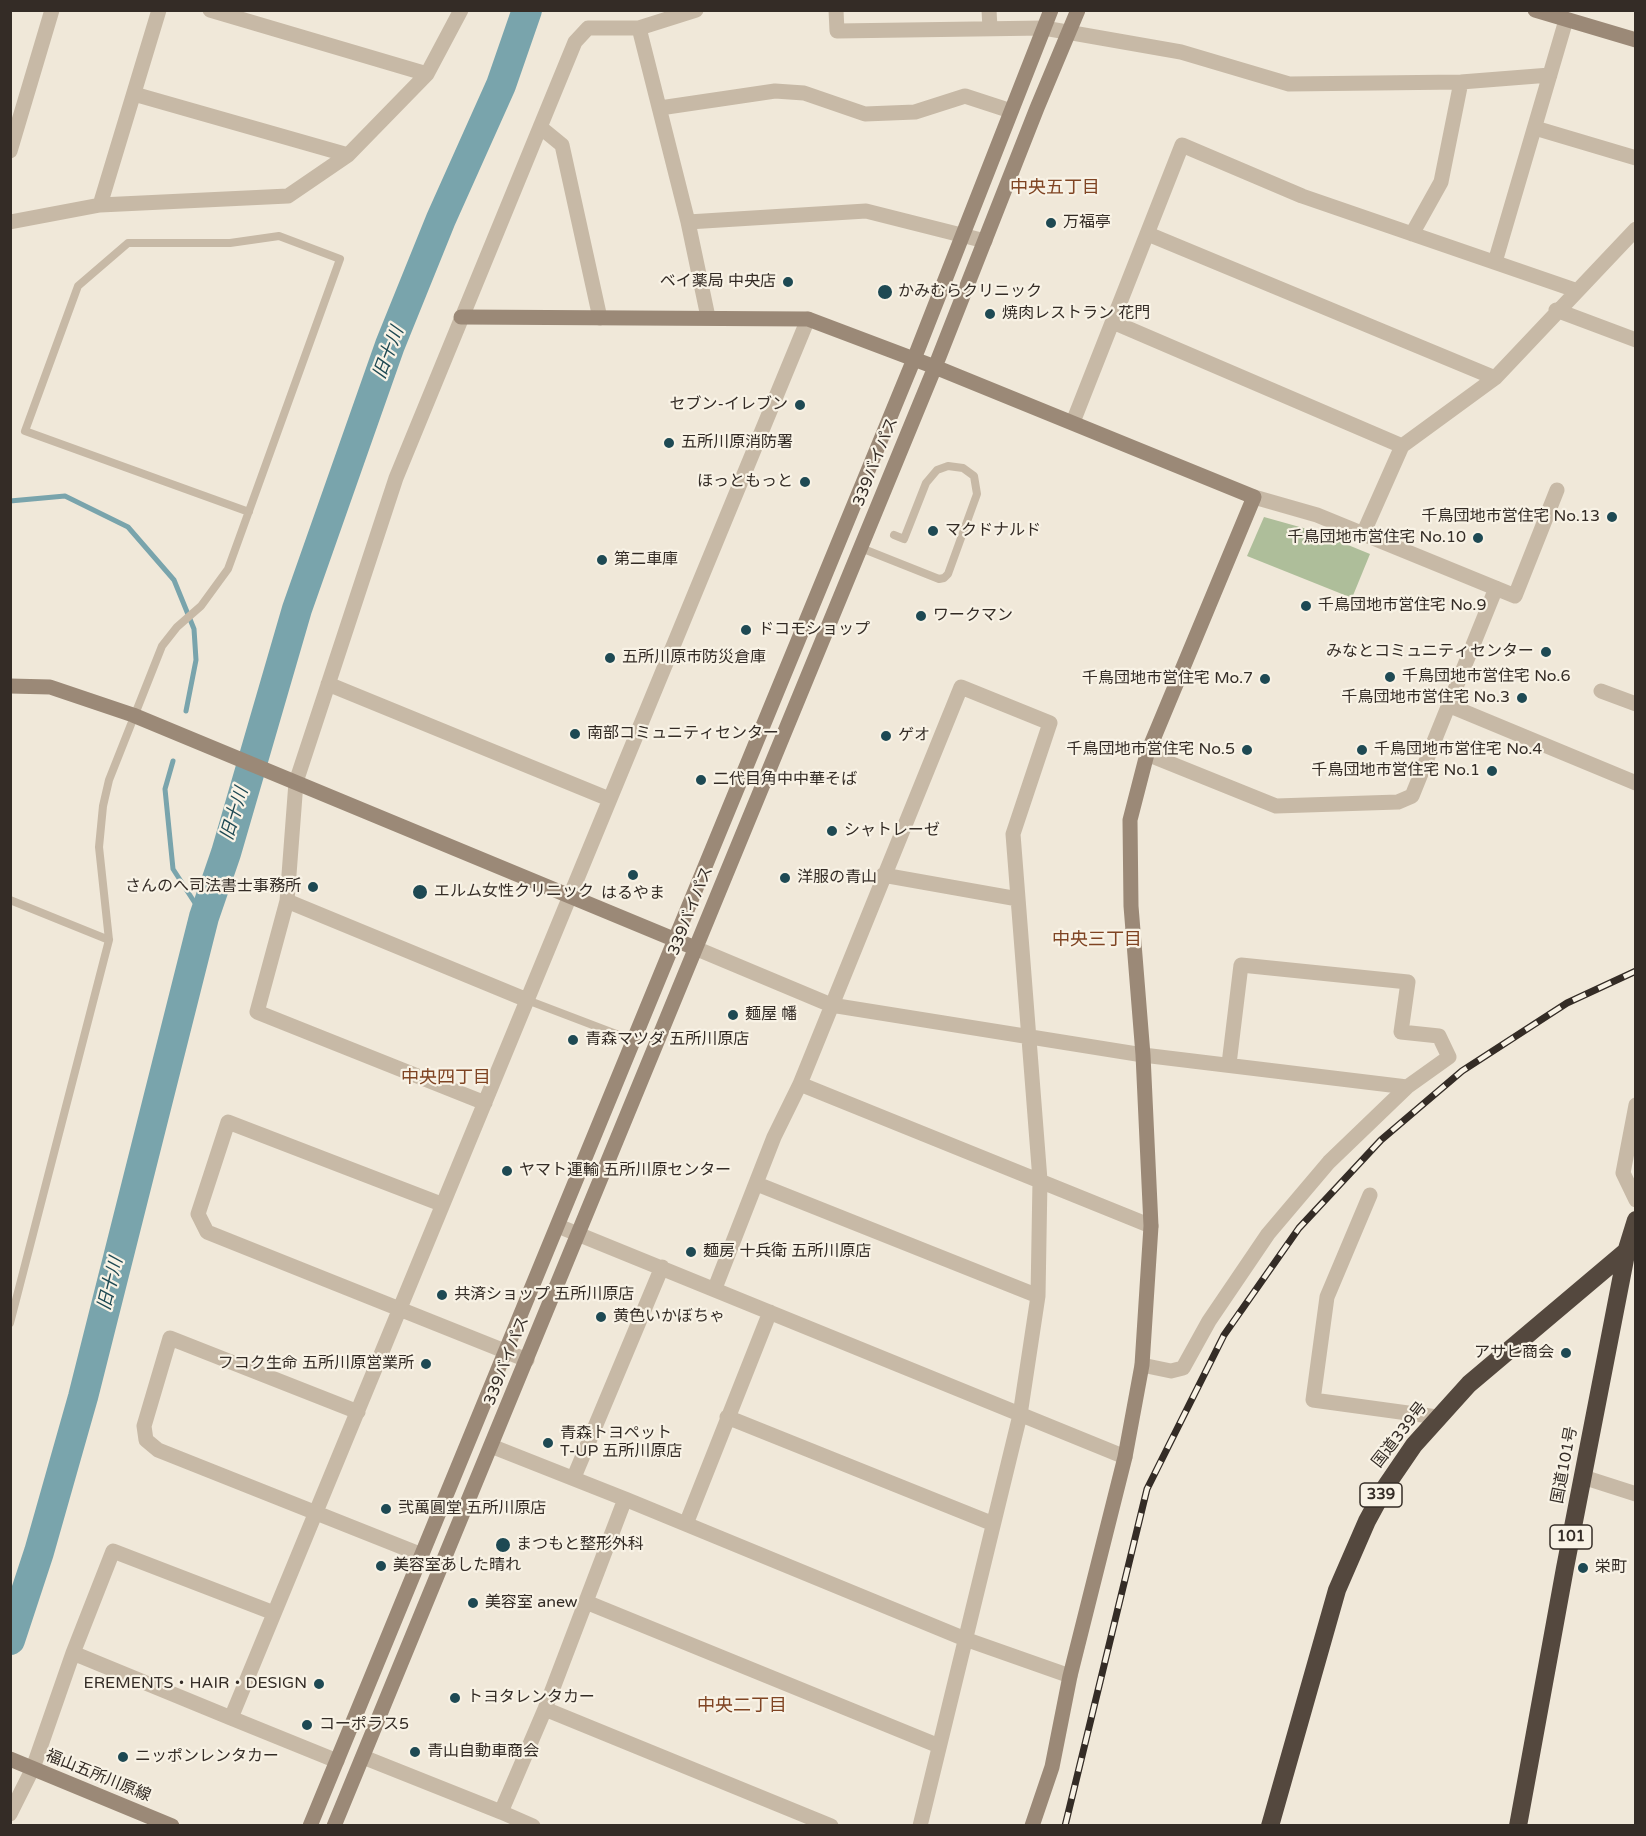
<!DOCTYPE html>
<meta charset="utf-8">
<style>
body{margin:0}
#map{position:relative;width:1646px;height:1836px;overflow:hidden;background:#f0e8d9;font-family:"Varela Round",sans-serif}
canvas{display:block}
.frame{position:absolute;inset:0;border:12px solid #342c26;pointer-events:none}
</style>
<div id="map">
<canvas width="1646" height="1836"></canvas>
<div class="frame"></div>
</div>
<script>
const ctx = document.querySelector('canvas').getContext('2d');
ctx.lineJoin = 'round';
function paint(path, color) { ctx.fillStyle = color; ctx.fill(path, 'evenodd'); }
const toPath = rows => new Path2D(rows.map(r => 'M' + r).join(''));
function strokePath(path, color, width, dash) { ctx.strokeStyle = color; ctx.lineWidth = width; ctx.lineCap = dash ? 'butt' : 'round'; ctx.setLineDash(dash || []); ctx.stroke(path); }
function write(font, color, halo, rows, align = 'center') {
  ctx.font = font + ' "Varela Round","Noto Sans JP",sans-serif'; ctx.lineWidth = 4.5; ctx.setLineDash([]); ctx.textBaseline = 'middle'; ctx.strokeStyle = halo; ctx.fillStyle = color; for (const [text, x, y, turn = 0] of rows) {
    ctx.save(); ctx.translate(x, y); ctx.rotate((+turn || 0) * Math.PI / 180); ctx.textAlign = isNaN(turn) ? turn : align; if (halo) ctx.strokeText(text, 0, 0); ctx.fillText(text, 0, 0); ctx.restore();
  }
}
const green = toPath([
 [1264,517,1314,531,1370,554,1352,598,1247,556]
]);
const stream = toPath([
 [10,501,65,496,128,527,174,580,194,629,196,660,186,711],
 [173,761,165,789,173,869,204,917]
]);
const river = toPath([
 [10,1640,39,1552,83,1397,204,917,226,853,297,609,390,345,441,219,501,85,527,10]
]);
const lane = toPath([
 [861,548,939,579,944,578,948,574,977,494,974,476,963,468,948,466,937,470,926,483,904,539,894,535],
 [10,900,109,940],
 [527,1000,632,1040],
 [10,1323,109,940,99,847,103,806,109,780,162,646,177,627,201,606,228,569,236,547,340,259,279,236,230,243,128,243,78,286,25,431,249,512]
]);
const street = toPath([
 [210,10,427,74],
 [836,10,837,31,1044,28,1181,52,1289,84,1461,82,1550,75],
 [989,10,990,28],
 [639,28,688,222,708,317],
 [134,94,348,155],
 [660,108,775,91,804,93,865,114,915,112,965,96,1011,111],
 [540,127,562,145,600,318],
 [1535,128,1636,158],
 [10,151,52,10],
 [100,205,159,10],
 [10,222,100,205,288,196,348,155,427,74,461,10],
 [688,222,866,211,985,241],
 [1148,234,1495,378],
 [1412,234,1441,182,1461,82],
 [1495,262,1566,20],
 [1556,310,1636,340],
 [1113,322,1402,446],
 [1073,422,1182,145,1302,196,1575,290],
 [1254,497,1317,515,1515,596,1557,490],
 [1363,534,1402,446,1495,378,1636,229],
 [328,684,609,799],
 [1601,691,1636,704],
 [1448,705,1636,783],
 [1147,754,1276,806,1398,802,1412,796,1496,588],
 [883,875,1018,899],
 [287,901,527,1000],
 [695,948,831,1005,1143,1055,1407,1087],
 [800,1084,1151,1226],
 [485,1103,257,1012,287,901,296,782,396,478,575,42,588,28,639,28,696,10],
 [1636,1105,1623,1173,1636,1200],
 [757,1184,1038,1296],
 [1370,1195,1327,1297,1313,1400,1437,1417],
 [441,1204,228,1122,198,1214,207,1232,527,1360],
 [558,1226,1125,1457],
 [715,1288,774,1137,800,1084,961,687,1050,723,1013,834,1040,1180,1038,1296,1020,1415,920,1826],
 [1142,1365,1171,1371,1183,1368,1209,1321,1268,1234,1329,1162,1407,1087,1449,1057,1439,1036,1401,1032,1408,982,1241,965,1229,1064],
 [358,1412,170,1338,144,1426,146,1440,158,1450,422,1555],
 [727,1417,991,1523],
 [491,1446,625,1499],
 [574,1477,662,1267],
 [1583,1477,1636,1494],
 [686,1524,770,1312],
 [586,1602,939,1746],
 [73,1653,231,1718,808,319],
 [545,1709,831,1826],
 [231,1718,337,1761],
 [363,1757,501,1812],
 [10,1814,33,1768,73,1653,113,1551,274,1613],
 [533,1826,501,1812,545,1709,625,1499,965,1639,1070,1676]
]);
const secondary = toPath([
 [1535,10,1636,40],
 [461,317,808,319,935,367,1254,497,1147,754,1130,820,1131,906,1143,1055,1151,1226,1142,1365,1125,1457,1070,1676,1052,1767,1032,1826],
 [10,686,50,687,133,715,695,948],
 [10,1759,172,1826],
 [310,1826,914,359,1051,10],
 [334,1826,935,367,1037,108,1078,10]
]);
const highway = toPath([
 [1270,1826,1337,1590,1367,1521,1386,1486,1414,1445,1469,1384,1636,1243],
 [1518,1826,1565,1568,1627,1249,1636,1220]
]);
const rail = toPath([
 [1065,1826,1147,1489,1224,1335,1299,1228,1381,1140,1462,1071,1567,1003,1636,971]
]);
const markers = [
 [1051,223,6,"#1e4953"],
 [788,282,6,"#1e4953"],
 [885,292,8,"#1e4953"],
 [990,314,6,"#1e4953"],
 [800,405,6,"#1e4953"],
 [669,443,6,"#1e4953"],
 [805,482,6,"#1e4953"],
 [1612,517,6,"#1e4953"],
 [933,531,6,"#1e4953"],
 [1478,538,6,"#1e4953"],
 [602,560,6,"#1e4953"],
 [1306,606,6,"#1e4953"],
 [921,616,6,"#1e4953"],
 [746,630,6,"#1e4953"],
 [1546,652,6,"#1e4953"],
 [610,658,6,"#1e4953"],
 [1390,677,6,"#1e4953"],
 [1265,679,6,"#1e4953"],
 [1522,698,6,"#1e4953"],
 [575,734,6,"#1e4953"],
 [886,736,6,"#1e4953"],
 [1247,750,6,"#1e4953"],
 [1362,750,6,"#1e4953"],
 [1492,771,6,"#1e4953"],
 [701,780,6,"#1e4953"],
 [832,831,6,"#1e4953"],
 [633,875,6,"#1e4953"],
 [785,878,6,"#1e4953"],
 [313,887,6,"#1e4953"],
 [420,892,8,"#1e4953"],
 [733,1015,6,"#1e4953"],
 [573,1040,6,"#1e4953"],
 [507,1171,6,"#1e4953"],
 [691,1252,6,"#1e4953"],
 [442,1295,6,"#1e4953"],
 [601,1317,6,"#1e4953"],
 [1566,1353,6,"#1e4953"],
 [426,1364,6,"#1e4953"],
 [548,1443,6,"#1e4953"],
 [386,1509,6,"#1e4953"],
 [503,1545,8,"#1e4953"],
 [381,1566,6,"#1e4953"],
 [1583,1568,6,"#1e4953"],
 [473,1603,6,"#1e4953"],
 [319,1684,6,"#1e4953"],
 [455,1698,6,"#1e4953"],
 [307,1725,6,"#1e4953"],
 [415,1752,6,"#1e4953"],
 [123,1757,6,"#1e4953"]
];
const shields = [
 [1381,1495,42],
 [1571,1537,42]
];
const shieldNames = [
 ["339",1381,1495],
 ["101",1571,1537]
];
const poiNames = [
 ["万福亭",1063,223],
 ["ベイ薬局 中央店",776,282,"right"],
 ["かみむらクリニック",898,292],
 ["焼肉レストラン 花門",1002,314],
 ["セブン-イレブン",788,405,"right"],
 ["五所川原消防署",681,443],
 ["ほっともっと",793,482,"right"],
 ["千鳥団地市営住宅 No.13",1600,517,"right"],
 ["マクドナルド",945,531],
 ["千鳥団地市営住宅 No.10",1466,538,"right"],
 ["第二車庫",614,560],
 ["千鳥団地市営住宅 No.9",1318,606],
 ["ワークマン",933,616],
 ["ドコモショップ",758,630],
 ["みなとコミュニティセンター",1534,652,"right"],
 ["五所川原市防災倉庫",622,658],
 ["千鳥団地市営住宅 No.6",1402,677],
 ["千鳥団地市営住宅 Mo.7",1253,679,"right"],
 ["千鳥団地市営住宅 No.3",1510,698,"right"],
 ["南部コミュニティセンター",587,734],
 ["ゲオ",898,736],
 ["千鳥団地市営住宅 No.5",1235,750,"right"],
 ["千鳥団地市営住宅 No.4",1374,750],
 ["千鳥団地市営住宅 No.1",1480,771,"right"],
 ["二代目角中中華そば",713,780],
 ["シャトレーゼ",844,831],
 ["洋服の青山",797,878],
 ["さんのへ司法書士事務所",301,887,"right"],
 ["エルム女性クリニック",434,892],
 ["はるやま",633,894,"center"],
 ["麺屋 幡",745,1015],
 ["青森マツダ 五所川原店",585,1040],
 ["ヤマト運輸 五所川原センター",519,1171],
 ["麺房 十兵衛 五所川原店",703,1252],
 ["共済ショップ 五所川原店",454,1295],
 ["黄色いかぼちゃ",613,1317],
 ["アサヒ商会",1554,1353,"right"],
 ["フコク生命 五所川原営業所",414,1364,"right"],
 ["青森トヨペット",560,1434],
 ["T-UP 五所川原店",560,1452],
 ["弐萬圓堂 五所川原店",398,1509],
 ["まつもと整形外科",516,1545],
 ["美容室あした晴れ",393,1566],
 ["栄町",1595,1568],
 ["美容室 anew",485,1603],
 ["EREMENTS・HAIR・DESIGN",307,1684,"right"],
 ["トヨタレンタカー",467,1698],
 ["コーポラス5",319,1725],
 ["青山自動車商会",427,1752],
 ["ニッポンレンタカー",135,1757]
];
const streetNames = [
 ["339バイパス",876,462,-68],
 ["339バイパス",691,911,-68],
 ["339バイパス",507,1361,-68],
 ["国道339号",1400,1435,-52],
 ["国道101号",1565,1465,-79],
 ["福山五所川原線",98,1776,22]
];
const neighbourhoodNames = [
 ["中央五丁目",1055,188],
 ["中央三丁目",1097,940],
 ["中央四丁目",446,1078],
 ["中央二丁目",742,1706]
];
const waterNames = [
 ["旧十川",389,353,-69],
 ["旧十川",235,814,-73],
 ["旧十川",111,1284,-76]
];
paint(green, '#aebe9a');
strokePath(stream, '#79a4ac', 5);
strokePath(river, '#79a4ac', 30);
strokePath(lane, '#c7b9a6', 8);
strokePath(street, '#c7b9a6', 15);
strokePath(secondary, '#9b8977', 15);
strokePath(highway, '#54483e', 18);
strokePath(rail, '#342c26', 7);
strokePath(rail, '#f8f2e5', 4.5, [14]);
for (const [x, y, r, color] of markers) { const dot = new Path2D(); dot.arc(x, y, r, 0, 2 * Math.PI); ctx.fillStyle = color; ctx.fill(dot); strokePath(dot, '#f8f2e5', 2); }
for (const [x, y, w] of shields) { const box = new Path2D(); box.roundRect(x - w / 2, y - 12, w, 24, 4.5); ctx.fillStyle = '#f8f2e5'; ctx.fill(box); strokePath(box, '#342c26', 1.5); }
write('bold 15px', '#342c26', null, shieldNames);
write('16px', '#342c26', '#f8f2e5', poiNames, 'left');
write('16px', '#342c26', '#f8f2e5', streetNames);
write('18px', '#7f4423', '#f8f2e5', neighbourhoodNames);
write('italic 18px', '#1e4953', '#f8f2e5', waterNames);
</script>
